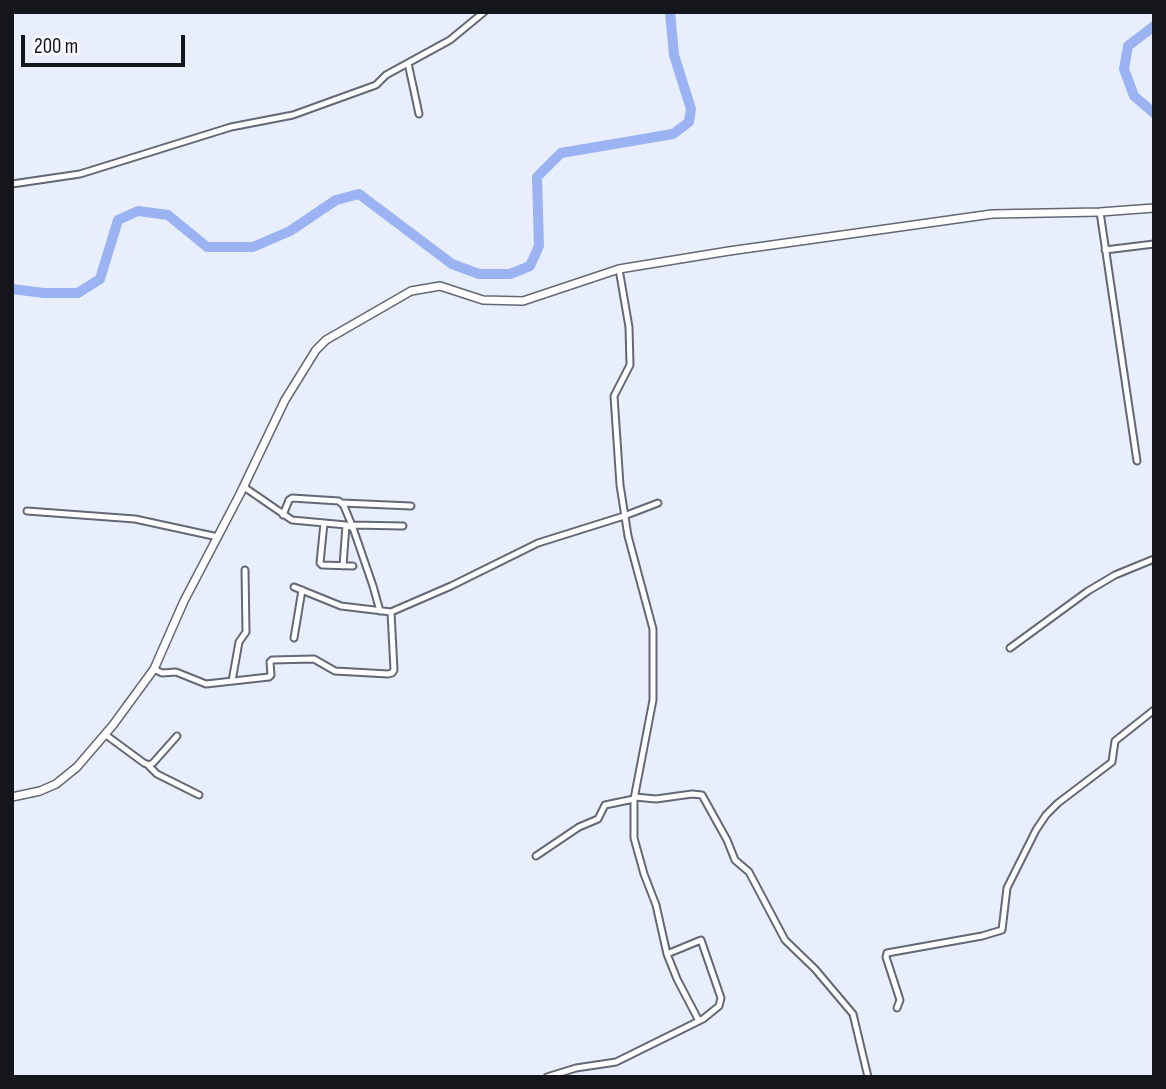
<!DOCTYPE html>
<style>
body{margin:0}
#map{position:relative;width:1166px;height:1089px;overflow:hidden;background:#e9eefc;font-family:"Sofia Sans Condensed",sans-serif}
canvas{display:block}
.frame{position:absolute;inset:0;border:14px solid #14161b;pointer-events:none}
.scale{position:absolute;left:21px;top:35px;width:164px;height:32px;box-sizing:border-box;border:4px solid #14161b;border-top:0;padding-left:9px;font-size:21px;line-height:24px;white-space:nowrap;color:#14161b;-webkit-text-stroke:5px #fafbfe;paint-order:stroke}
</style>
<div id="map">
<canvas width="1166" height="1089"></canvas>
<div class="frame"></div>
<div class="scale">200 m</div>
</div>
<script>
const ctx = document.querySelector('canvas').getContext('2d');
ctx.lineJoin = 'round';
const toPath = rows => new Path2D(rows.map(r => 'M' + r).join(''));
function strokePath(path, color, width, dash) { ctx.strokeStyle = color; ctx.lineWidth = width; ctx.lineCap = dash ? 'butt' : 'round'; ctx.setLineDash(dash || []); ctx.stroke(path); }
const river = toPath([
 [1154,26,1128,46,1124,69,1134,96,1154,113],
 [12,289,44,293,78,293,100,279,118,220,138,211,168,215,207,247,253,247,290,231,336,200,359,194,452,264,479,274,510,274,530,266,539,246,537,177,561,153,673,134,689,122,691,109,674,55,670,12]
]);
const street = toPath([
 [408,63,419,114],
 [12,184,80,174,231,127,293,115,376,85,386,75,450,40,484,12],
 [1100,212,1137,461],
 [1105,250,1154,244],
 [244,487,292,520,346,525,353,528,373,586,380,611],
 [342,503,411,506],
 [27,511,135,519,218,537],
 [283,515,289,500,292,498,339,501,344,506,353,528],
 [324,523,320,563,322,565,353,566],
 [352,525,403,526],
 [343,566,346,525],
 [294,587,341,606,391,612,451,586,538,543,624,516,658,503],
 [294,638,302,590],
 [1010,648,1088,591,1115,575,1154,559],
 [154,669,162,673,176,672,206,684,269,677,271,675,270,662,272,660,314,659,335,671,388,674,392,673,394,670,391,612],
 [232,681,239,642,246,632,245,570],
 [106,735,144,763,149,765,153,763,177,736],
 [148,765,157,774,199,795],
 [635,797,656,799,692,794,702,795,727,840,735,860,749,872,785,940,815,969,853,1014,868,1077],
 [536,856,579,827,598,819,605,805,634,799],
 [667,954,677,979,699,1021],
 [897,1008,900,1000,886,957,887,953,982,936,1002,930,1007,888,1036,830,1046,815,1058,803,1112,762,1115,741,1154,710],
 [547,1077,576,1068,616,1062,703,1019,719,1006,721,998,701,940,667,954,656,905,644,874,634,838,634,799,653,700,653,629,628,536,620,485,614,396,630,365,629,327,619,269]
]);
const secondary = toPath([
 [12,797,40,791,56,784,77,767,113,725,154,669,184,601,240,494,285,400,316,350,326,340,411,291,440,286,483,300,523,301,619,269,729,251,992,214,1100,212,1154,208]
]);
strokePath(river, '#9bb2f3', 10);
strokePath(street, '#646874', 9);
strokePath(secondary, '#646874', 10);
strokePath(street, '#fff', 5);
strokePath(secondary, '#fff', 7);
</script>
